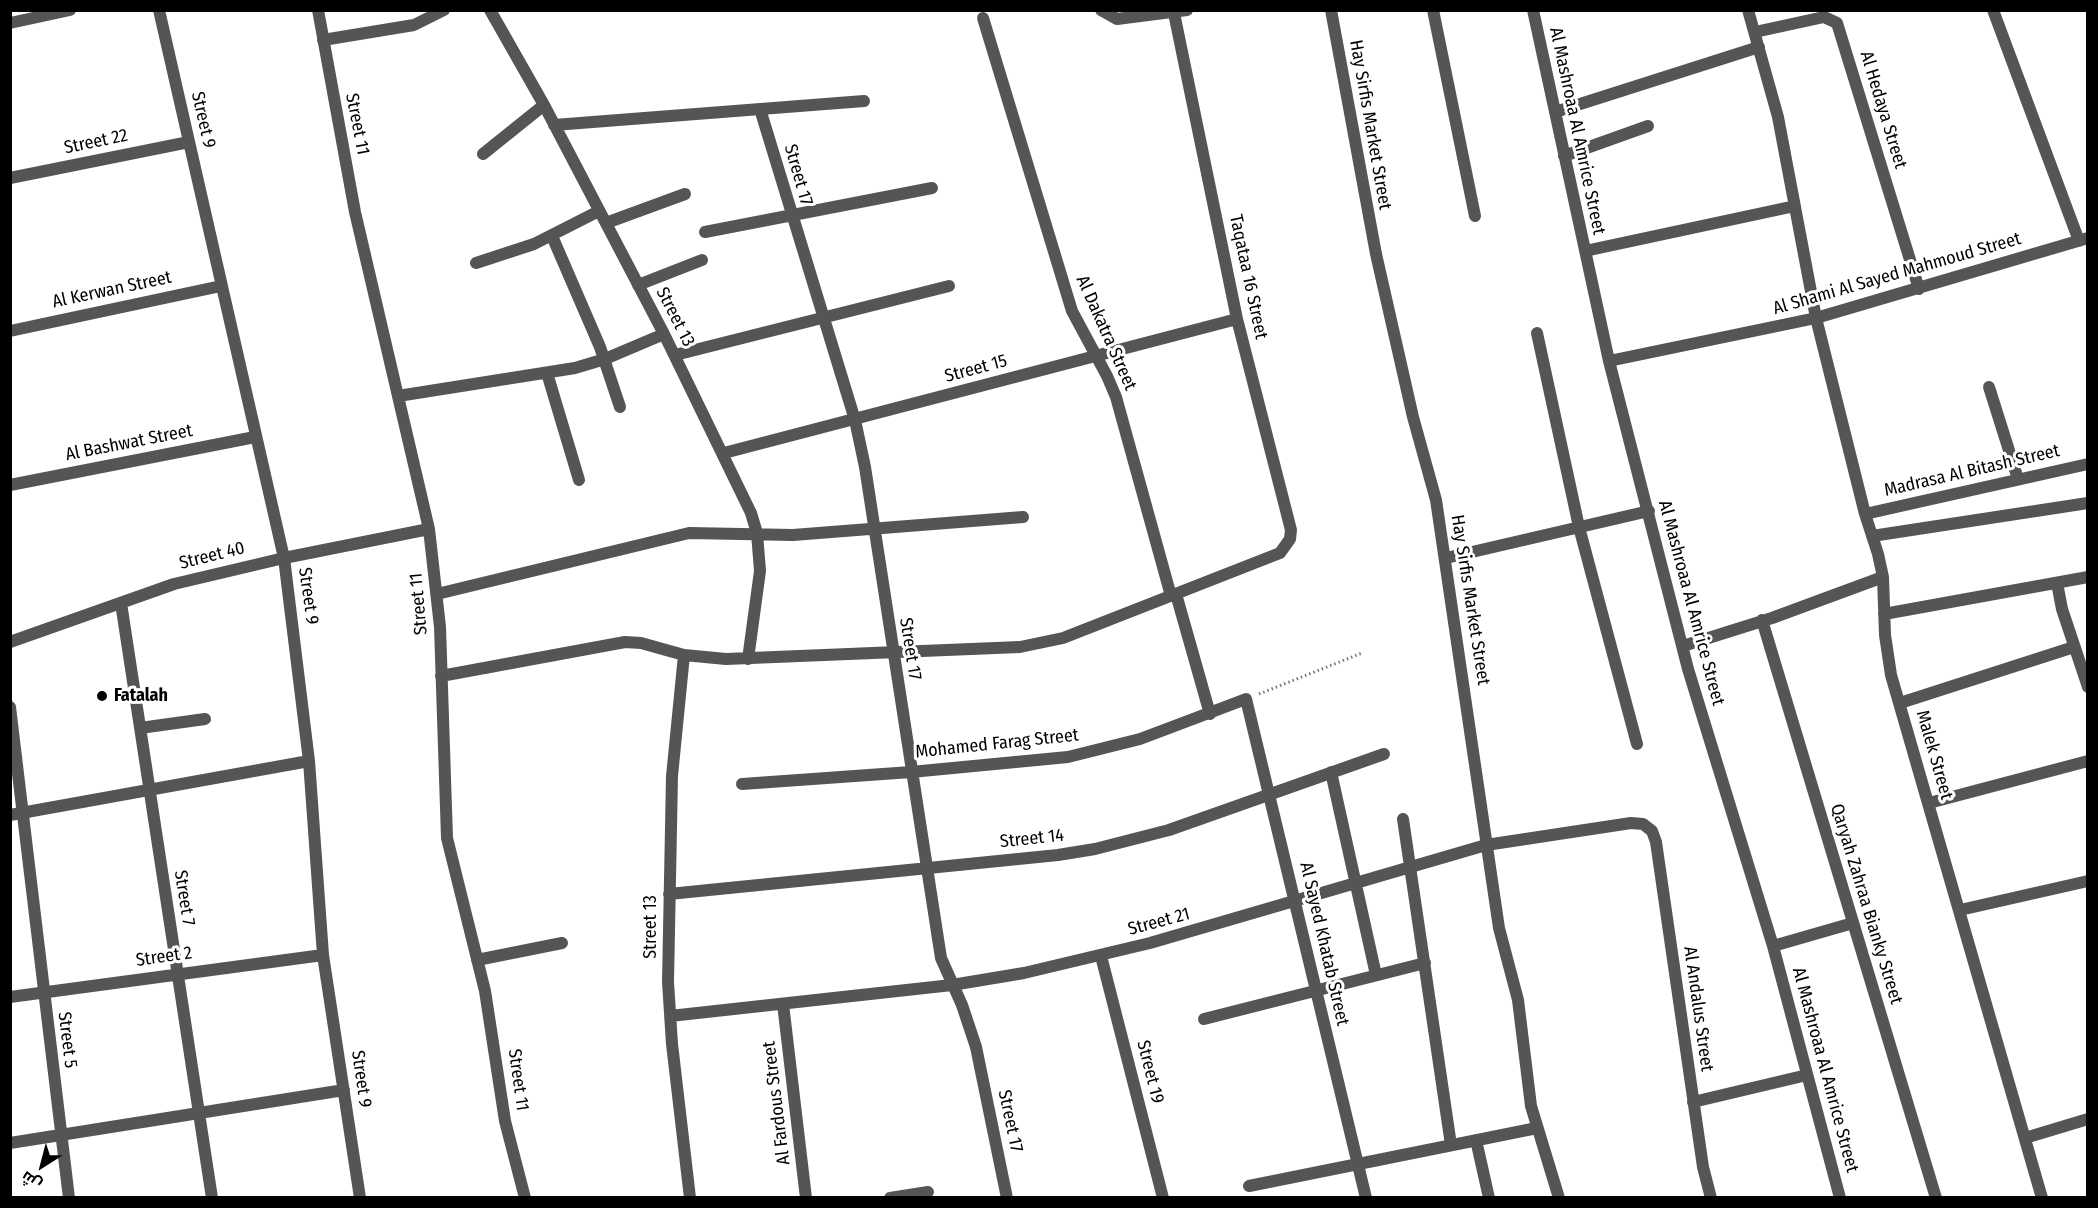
<!DOCTYPE html>
<meta charset="utf-8">
<style>
body{margin:0}
#map{position:relative;width:2098px;height:1208px;overflow:hidden;background:#fff;font-family:"Fira Sans Condensed",Cairo,sans-serif}
canvas{display:block}
.frame{position:absolute;inset:0;border:12px solid #000;pointer-events:none}
.north{position:absolute;left:12px;top:1136px;width:60px;height:60px;-webkit-text-stroke:4px #fff;paint-order:stroke;rotate:216deg;font-size:16px;font-weight:700;line-height:24px;text-align:center;color:#000}
.north::after{content:'';display:block;margin:auto;width:21px;height:27px;background:#000;clip-path:polygon(50% 0,100% 100%,50% 72%,0 100%)}
</style>
<div id="map">
<canvas width="2098" height="1208"></canvas>
<div class="frame"></div>
<div class="north">ش</div>
</div>
<script>
const ctx = document.querySelector('canvas').getContext('2d');
ctx.lineJoin = 'round';
const toPath = rows => new Path2D(rows.map(r => 'M' + r).join(''));
function strokePath(path, color, width, dash) { ctx.strokeStyle = color; ctx.lineWidth = width; ctx.lineCap = dash ? 'butt' : 'round'; ctx.setLineDash(dash || []); ctx.stroke(path); }
function write(font, color, halo, rows, align = 'center') {
  ctx.font = font + ' "Fira Sans Condensed",sans-serif'; ctx.lineWidth = 6; ctx.setLineDash([]); ctx.textBaseline = 'middle'; ctx.strokeStyle = halo; ctx.fillStyle = color; for (const [text, x, y, turn = 0] of rows) {
    ctx.save(); ctx.translate(x, y); ctx.rotate((+turn || 0) * Math.PI / 180); ctx.textAlign = isNaN(turn) ? turn : align; if (halo) ctx.strokeText(text, 0, 0); ctx.fillText(text, 0, 0); ctx.restore();
  }
}
const path = toPath([
 [1259,694,1362,653]
]);
const street = toPath([
 [159,10,284,558,309,761,323,955,360,1198],
 [318,10,355,212,429,529,440,627,447,838,485,991,505,1121,525,1198],
 [490,10,544,105,664,334,751,513,757,533,760,571,748,659],
 [1101,10,1117,19,1187,10],
 [1331,10,1376,254,1413,417,1436,500,1499,928,1518,1000,1531,1106,1559,1198],
 [1433,10,1475,216],
 [1533,10,1609,361,1688,669,1773,946,1840,1198],
 [1748,10,1778,117,1816,318,1865,514,1878,554,1883,577,1885,635,1891,675,2042,1198],
 [1993,10,2079,241],
 [983,18,1072,311,1107,376,1116,397,1171,596],
 [10,23,70,10],
 [1755,32,1824,17,1837,23,1919,289],
 [323,40,414,25,444,10],
 [760,109,855,420,865,467,941,958,962,1005,976,1047,1007,1198],
 [1555,112,1759,47],
 [554,125,864,101],
 [483,154,544,105],
 [1564,156,1648,126],
 [10,178,189,142],
 [606,223,685,194],
 [705,232,932,188],
 [552,236,600,347,620,407],
 [1585,251,1795,206],
 [476,263,534,244,599,211],
 [638,285,702,260],
 [10,331,221,286],
 [1537,333,1579,527,1637,744],
 [675,355,949,286],
 [1609,361,1816,318,2088,238],
 [547,373,579,480],
 [1989,387,2018,479],
 [398,396,575,368,605,359,664,334],
 [724,453,1237,319],
 [10,485,255,437],
 [1865,514,2088,464],
 [1872,536,2088,503],
 [1446,558,1649,511],
 [2057,583,2062,609,2088,687],
 [437,594,689,533,793,535,1023,517],
 [1176,594,1210,714],
 [121,603,212,1198],
 [1884,614,2088,577],
 [1762,620,1936,1198],
 [10,642,174,584,284,558,429,529],
 [1683,646,1772,618,1883,577],
 [684,655,672,776,668,982,672,1044,690,1198],
 [441,676,625,642,641,643,684,655,726,659,1020,647,1063,638,1280,553,1290,539,1291,530,1237,319,1174,13],
 [1900,703,2074,647],
 [10,707,69,1198],
 [140,728,205,719],
 [1331,772,1376,975],
 [742,784,911,772,1068,757,1140,739,1246,699,1366,1198],
 [1929,803,2088,761],
 [10,815,309,761],
 [1403,819,1451,1145],
 [669,894,1058,855,1095,849,1169,830,1384,754],
 [1960,910,2088,881],
 [1773,946,1853,923],
 [1101,956,1163,1198],
 [477,960,562,943],
 [10,997,323,955],
 [783,1004,806,1198],
 [670,1016,952,985,1024,973,1150,943,1486,845,1631,823,1643,824,1652,831,1656,842,1703,1167,1711,1198],
 [1204,1019,1425,963],
 [1693,1102,1807,1075],
 [2025,1138,2088,1119],
 [1476,1140,1489,1198],
 [10,1143,344,1090],
 [1249,1186,1537,1128],
 [890,1198,928,1192]
]);
const markers = [
 [102,696,6,"#000"]
];
const streetNames = [
 ["Al Hedaya Street",1883,110,73],
 ["Street 9",203,120,77],
 ["Street 11",357,124,79],
 ["Hay Sirfis Market Street",1370,125,80],
 ["Al Mashroaa Al Amrice Street",1577,131,78],
 ["Street 22",96,142,-12],
 ["Street 17",798,175,74],
 ["Al Shami Al Sayed Mahmoud Street",1897,274,-16],
 ["Taqataa 16 Street",1248,277,78],
 ["Al Kerwan Street",112,290,-12],
 ["Street 13",675,317,63],
 ["Al Dakatra Street",1106,333,66],
 ["Street 15",976,369,-15],
 ["Al Bashwat Street",129,443,-11],
 ["Madrasa Al Bitash Street",1972,471,-13],
 ["Street 40",212,556,-14],
 ["Street 9",308,596,82],
 ["Hay Sirfis Market Street",1470,600,81],
 ["Al Mashroaa Al Amrice Street",1691,603,75],
 ["Street 11",419,604,-95],
 ["Street 17",910,649,81],
 ["Mohamed Farag Street",997,744,-6],
 ["Malek Street",1934,755,74],
 ["Street 14",1032,839,-6],
 ["Street 7",184,898,81],
 ["Qaryah Zahraa Bianky Street",1866,904,73],
 ["Street 21",1159,922,-15],
 ["Street 13",651,927,-90],
 ["Al Sayed Khatab Street",1324,944,77],
 ["Street 2",164,957,-8],
 ["Al Andalus Street",1698,1009,82],
 ["Street 5",67,1040,83],
 ["Al Mashroaa Al Amrice Street",1825,1070,75],
 ["Street 19",1150,1072,76],
 ["Street 9",361,1079,82],
 ["Street 11",518,1080,82],
 ["Al Fardous Street",777,1103,-97],
 ["Street 17",1010,1121,78]
];
const poiNames = [
 ["Fatalah",114,696]
];
strokePath(path, '#777', 3, [1.5, 3]);
strokePath(street, '#555', 12);
for (const [x, y, r, color] of markers) { const dot = new Path2D(); dot.arc(x, y, r, 0, 2 * Math.PI); ctx.fillStyle = color; ctx.fill(dot); strokePath(dot, '#fff', 2); }
write('18px', '#000', '#fff', streetNames);
write('bold 18px', '#000', '#fff', poiNames, 'left');
</script>
